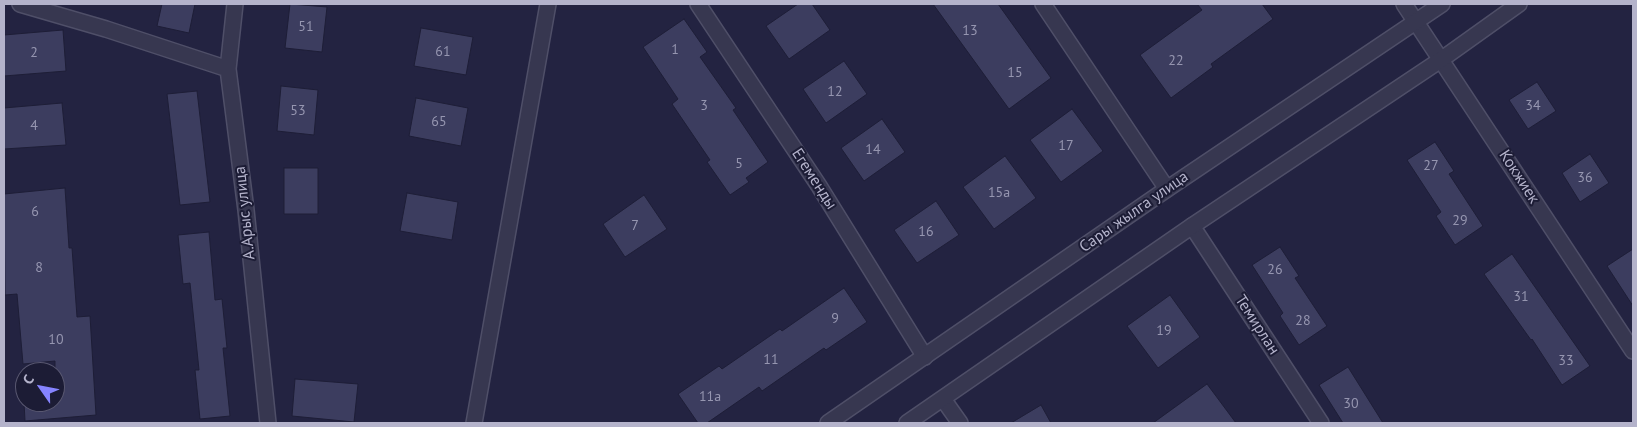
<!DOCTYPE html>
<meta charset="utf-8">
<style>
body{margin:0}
#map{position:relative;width:1637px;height:427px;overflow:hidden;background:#232341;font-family:"PT Sans",sans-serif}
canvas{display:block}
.frame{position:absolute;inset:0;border:5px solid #b4b3cb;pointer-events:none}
.north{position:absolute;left:15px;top:362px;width:50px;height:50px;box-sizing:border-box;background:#1c1c35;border:1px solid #595871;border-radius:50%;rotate:303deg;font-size:14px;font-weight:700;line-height:20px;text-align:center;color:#b4b3cb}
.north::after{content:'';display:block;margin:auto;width:18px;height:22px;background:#8684ff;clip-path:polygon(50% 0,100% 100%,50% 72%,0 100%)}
</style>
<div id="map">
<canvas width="1637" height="427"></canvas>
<div class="frame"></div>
<div class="north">С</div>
</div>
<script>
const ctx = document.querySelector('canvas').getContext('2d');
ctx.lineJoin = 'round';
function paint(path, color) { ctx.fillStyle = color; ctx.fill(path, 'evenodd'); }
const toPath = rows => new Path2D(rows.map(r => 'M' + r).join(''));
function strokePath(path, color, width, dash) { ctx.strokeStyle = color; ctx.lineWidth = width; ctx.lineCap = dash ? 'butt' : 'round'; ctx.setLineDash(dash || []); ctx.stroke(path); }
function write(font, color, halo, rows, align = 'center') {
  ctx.font = font + ' "PT Sans",sans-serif'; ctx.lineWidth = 4; ctx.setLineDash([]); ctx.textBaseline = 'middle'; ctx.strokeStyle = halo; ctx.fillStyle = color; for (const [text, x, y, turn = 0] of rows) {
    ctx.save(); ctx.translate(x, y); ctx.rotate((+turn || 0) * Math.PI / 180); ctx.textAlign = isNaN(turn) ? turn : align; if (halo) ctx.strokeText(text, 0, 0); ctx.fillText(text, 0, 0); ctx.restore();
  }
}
const building = toPath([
 [162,4,195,4,189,33,157,26,162,4],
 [290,4,327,7,322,52,285,48,290,4],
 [798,4,812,4,830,30,789,59,766,26,798,4],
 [933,4,998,4,1051,78,1009,109,933,4],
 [1197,4,1262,4,1273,19,1211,64,1213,67,1171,98,1140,55,1202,10,1197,4],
 [684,19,707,52,700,57,736,108,733,110,768,162,746,178,749,182,730,195,707,162,710,160,672,104,678,99,643,47,684,19],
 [421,28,473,37,466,75,414,66,421,28],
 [63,30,66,71,4,76,4,35,63,30],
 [844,61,867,94,826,123,803,89,844,61],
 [1537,82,1556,111,1528,129,1509,100,1537,82],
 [281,86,318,90,314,135,277,131,281,86],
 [197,91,210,202,180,205,167,94,197,91],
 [416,98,468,108,461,146,409,136,416,98],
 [62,103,66,145,4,149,4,108,62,103],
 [1072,109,1103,151,1061,182,1030,140,1072,109],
 [882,119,905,152,864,181,841,148,882,119],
 [1435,142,1454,171,1449,174,1483,226,1455,245,1436,216,1441,212,1407,160,1435,142],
 [1590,154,1609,183,1580,202,1562,173,1590,154],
 [1005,156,1036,198,994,229,963,187,1005,156],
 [284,168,318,168,318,214,284,214,284,168],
 [65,188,69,248,72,248,77,317,90,316,96,415,25,421,24,402,55,402,55,361,23,364,17,294,5,295,4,194,65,188],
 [407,193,458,202,452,240,400,231,407,193],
 [644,195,667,229,625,257,603,224,644,195],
 [936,201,959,235,917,263,894,230,936,201],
 [209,232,215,300,222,299,227,348,223,348,230,416,200,419,195,370,199,370,190,283,183,284,178,235,209,232],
 [1280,247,1299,276,1295,278,1327,326,1299,345,1280,316,1283,313,1252,265,1280,247],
 [1633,249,1633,306,1607,266,1633,249],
 [1512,254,1590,366,1562,385,1532,339,1531,340,1484,274,1512,254],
 [844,288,867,322,826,350,824,348,762,391,759,387,707,423,698,423,678,394,719,366,722,369,780,329,782,331,844,288],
 [1170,295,1200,337,1158,368,1127,326,1170,295],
 [1348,367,1383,423,1343,423,1319,385,1348,367],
 [295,379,358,384,354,422,292,416,295,379],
 [1207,384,1236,423,1153,423,1207,384],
 [1041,405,1051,423,1011,423,1041,405]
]);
const minor = toPath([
 [20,4,106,29,228,69],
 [235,4,228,69,246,210,268,423],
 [698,4,819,186,925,357],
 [1043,4,1167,189],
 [1404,4,1633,351],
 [1192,226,1321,423],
 [943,399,960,423],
 [474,423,548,4]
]);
const tertiary = toPath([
 [828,423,1167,189,1442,4],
 [907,423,1192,226,1442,59,1519,4]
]);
const numberNames = [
 ["51",306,27],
 ["13",970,31],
 ["1",675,50],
 ["61",443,52],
 ["2",34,53],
 ["22",1176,61],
 ["15",1015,73],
 ["12",835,92],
 ["3",704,106],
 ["34",1533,106],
 ["53",298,111],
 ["65",439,122],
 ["4",34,126],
 ["17",1066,146],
 ["14",873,150],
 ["5",739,164],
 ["27",1431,166],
 ["36",1585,178],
 ["15а",999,193],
 ["6",35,212],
 ["29",1460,221],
 ["7",635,226],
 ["16",926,232],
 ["8",39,268],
 ["26",1275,270],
 ["31",1521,297],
 ["9",835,319],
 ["28",1303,321],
 ["19",1164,331],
 ["10",56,340],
 ["11",771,360],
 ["33",1566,361],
 ["11а",710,397],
 ["30",1351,404]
];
const streetNames = [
 ["Кокжиек",1519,177,57],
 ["Егеменды",814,179,57],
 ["Сары жылга улица",1134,212,-35],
 ["А.Арыс улица",245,213,-96],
 ["Темирлан",1257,325,57]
];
paint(building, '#3c3d5f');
strokePath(building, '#1e1e37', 1);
strokePath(minor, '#4f4f68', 18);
strokePath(tertiary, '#4f4f68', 18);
strokePath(minor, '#373750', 15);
strokePath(tertiary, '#373750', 15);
write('14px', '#9696b0', null, numberNames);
write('16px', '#b4b3cb', '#1c1c35', streetNames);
</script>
